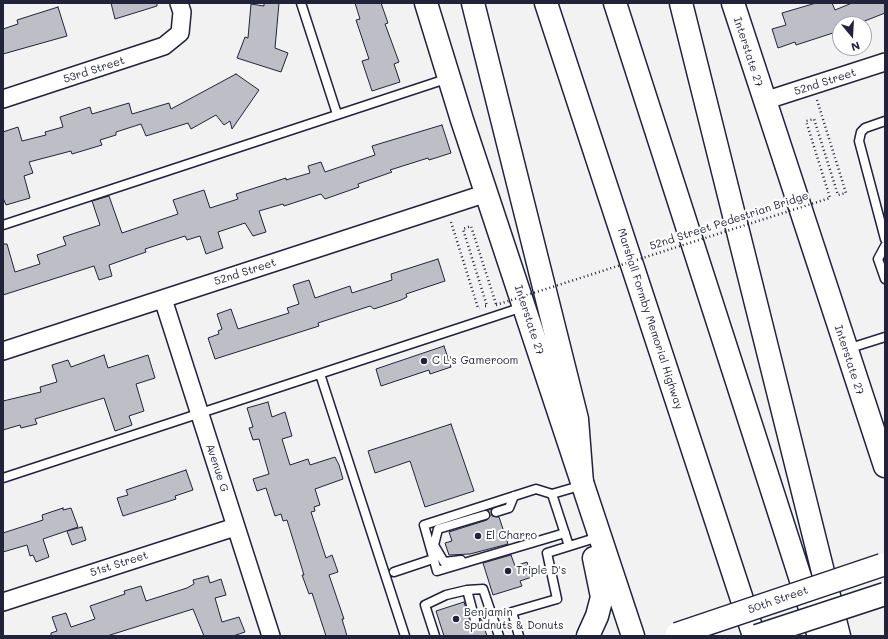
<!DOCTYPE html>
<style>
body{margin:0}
#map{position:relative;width:888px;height:639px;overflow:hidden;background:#f2f2f3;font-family:Mali,sans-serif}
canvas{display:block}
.frame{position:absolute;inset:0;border:4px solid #22223b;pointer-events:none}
.north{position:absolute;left:832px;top:16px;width:40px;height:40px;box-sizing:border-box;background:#fff;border:1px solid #a7a7b1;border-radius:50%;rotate:162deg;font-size:11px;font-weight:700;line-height:16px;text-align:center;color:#22223b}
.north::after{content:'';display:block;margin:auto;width:14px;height:18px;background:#22223b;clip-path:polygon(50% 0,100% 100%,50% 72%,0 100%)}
</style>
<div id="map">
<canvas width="888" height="639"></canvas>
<div class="frame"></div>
<div class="north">N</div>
</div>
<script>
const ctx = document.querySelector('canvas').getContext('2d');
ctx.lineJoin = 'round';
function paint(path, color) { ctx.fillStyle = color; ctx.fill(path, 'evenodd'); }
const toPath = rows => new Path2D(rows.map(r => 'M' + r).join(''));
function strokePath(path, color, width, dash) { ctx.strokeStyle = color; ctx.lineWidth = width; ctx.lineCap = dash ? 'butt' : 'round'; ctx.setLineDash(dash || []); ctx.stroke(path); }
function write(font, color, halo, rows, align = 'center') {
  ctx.font = font + ' Mali,sans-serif'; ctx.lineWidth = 4; ctx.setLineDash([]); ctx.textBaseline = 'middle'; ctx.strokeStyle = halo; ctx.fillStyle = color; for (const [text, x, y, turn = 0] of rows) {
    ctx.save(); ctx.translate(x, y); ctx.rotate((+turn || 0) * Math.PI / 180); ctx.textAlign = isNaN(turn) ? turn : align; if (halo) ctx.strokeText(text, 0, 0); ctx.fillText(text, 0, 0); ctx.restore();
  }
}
const building = toPath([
 [111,3,157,3,157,6,115,19,111,3],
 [264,3,279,3,275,48,288,53,281,72,237,58,245,37,248,38,251,4,264,6,264,3],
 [355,3,381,3,388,23,385,24,399,62,394,64,400,82,372,91,362,61,369,59,356,20,360,19,355,3],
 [816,3,832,3,835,10,852,3,885,3,885,13,857,24,840,24,840,31,836,32,796,45,795,42,778,48,772,29,786,25,782,13,816,3],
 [58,7,67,36,3,54,3,29,18,24,17,20,58,7],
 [236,74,259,90,232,129,230,121,224,125,216,115,191,129,188,123,146,136,141,124,116,132,116,135,100,140,102,145,72,154,71,151,29,162,33,173,24,176,30,198,6,205,3,198,3,132,18,127,22,141,46,135,45,132,63,127,60,117,90,107,92,114,129,103,132,114,169,103,171,109,236,74],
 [442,125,451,153,429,160,428,158,390,170,392,172,358,184,359,187,325,199,321,194,284,206,283,204,259,211,266,232,253,236,245,223,218,232,223,248,206,254,200,236,187,240,185,236,145,249,146,252,109,265,112,276,99,280,94,266,3,295,3,244,7,244,15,272,40,264,37,255,66,245,63,237,100,225,92,201,109,196,122,233,178,214,173,200,204,190,210,208,238,199,236,194,286,178,286,180,310,173,308,166,321,162,325,172,375,155,372,146,442,125],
 [438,259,445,281,406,294,407,297,401,300,374,309,370,306,318,323,319,326,215,359,208,338,219,334,218,331,222,329,217,314,231,309,238,329,289,313,287,308,299,304,293,285,309,280,315,298,350,286,352,293,392,280,391,274,438,259],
 [444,346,451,367,430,374,429,370,381,386,376,369,444,346],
 [104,355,108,368,148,355,155,378,136,384,144,411,129,416,132,425,115,431,104,398,35,419,37,424,21,428,20,425,3,430,3,401,41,392,40,387,57,382,52,365,68,360,71,367,104,355],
 [268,402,272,417,285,412,292,436,282,439,290,465,308,459,310,465,335,457,339,465,343,479,315,489,320,505,314,507,315,511,311,512,326,558,332,555,338,572,329,575,344,619,342,619,347,636,326,636,312,593,309,594,302,575,304,575,287,520,283,521,281,514,275,516,266,488,257,491,253,479,269,474,259,439,253,440,249,428,253,427,247,408,268,402],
 [451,424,474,491,425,507,410,461,375,473,368,451,451,424],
 [186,470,193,490,175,496,176,499,123,516,117,498,128,495,126,490,186,470],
 [63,508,63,510,71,508,78,527,43,539,49,557,36,562,33,555,30,556,27,545,3,552,3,533,43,520,42,515,63,508],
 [491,509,492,516,499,517,508,544,470,554,449,555,445,543,452,541,449,532,487,520,490,516,488,510,491,509],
 [82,527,86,540,72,545,67,531,82,527],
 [511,555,515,566,527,562,532,577,520,581,522,586,493,595,483,563,511,555],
 [208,576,210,583,221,579,226,595,215,598,222,622,239,617,245,632,233,636,204,636,193,609,107,636,51,636,51,633,57,631,52,617,66,613,71,627,95,619,90,606,125,594,124,591,141,586,146,601,187,588,194,584,193,580,208,576],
 [464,602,471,624,477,625,481,618,487,636,444,636,436,611,464,602]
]);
const path = toPath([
 [817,100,846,193,838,195,814,119,806,121,830,198],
 [451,222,478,308,480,308],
 [485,306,487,306,463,229,471,226,496,304]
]);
const lane = toPath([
 [301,3,337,114],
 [885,121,865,128,861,132,859,141,885,239],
 [3,225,449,78],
 [885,246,878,259,885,279],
 [847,349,885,337],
 [320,374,405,636],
 [3,478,523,307],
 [552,494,569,546],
 [496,512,509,508,514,496],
 [565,533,437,571,424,525,536,489,552,494,583,485],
 [461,560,444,562,434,545,438,529,485,515],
 [394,572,433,559],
 [467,590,483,589,499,636],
 [435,636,425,605,446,595,467,590,475,620],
 [519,636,512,612,557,599,547,553,592,539]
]);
const street = toPath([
 [3,99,164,46,180,33,182,12,179,3],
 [764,101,885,62],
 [163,299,271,636],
 [3,351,487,193],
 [3,602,235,527]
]);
const secondary = toPath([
 [426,3,462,120,633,636],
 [733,3,885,466],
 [588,636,597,616,602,597,594,558]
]);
const highway = toPath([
 [473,3,577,419,582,483],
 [546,3,754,636],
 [615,3,819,636],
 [681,3,839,636]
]);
const pathBridge = toPath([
 [496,305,830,198]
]);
const secondaryBridge = toPath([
 [677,634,882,565],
 [757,636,885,594]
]);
const markers = [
 [424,361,4,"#22223b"],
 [478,536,4,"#22223b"],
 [508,571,4,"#22223b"],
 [456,619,4,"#22223b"]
];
const streetNames = [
 ["Interstate 27",748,52,72],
 ["53rd Street",94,70,-18],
 ["52nd Street",825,82,-18],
 ["52nd Street Pedestrian Bridge",729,221,-18],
 ["52nd Street",245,272,-18],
 ["Marshall Formby Memorial Highway",650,319,72],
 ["Interstate 27",529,320,72],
 ["Interstate 27",849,360,72],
 ["Avenue G",217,468,72],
 ["51st Street",119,564,-18],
 ["50th Street",778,600,-19]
];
const poiNames = [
 ["C L's Gameroom",432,361],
 ["El Charro",486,536],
 ["Triple D's",516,571],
 ["Benjamin",464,613],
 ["Spudnuts & Donuts",464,626]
];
paint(building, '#bebec6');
strokePath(building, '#22223b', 1);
strokePath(lane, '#22223b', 11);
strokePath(street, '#22223b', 20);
strokePath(secondary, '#22223b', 25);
strokePath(highway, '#22223b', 25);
strokePath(path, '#22223b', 2.5, [1, 3]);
strokePath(lane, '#fff', 8);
strokePath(street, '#fff', 17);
strokePath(secondary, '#fff', 22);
strokePath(highway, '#fff', 22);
strokePath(secondaryBridge, '#22223b', 25, []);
strokePath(pathBridge, '#22223b', 2.5, [1, 3]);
strokePath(secondaryBridge, '#fff', 22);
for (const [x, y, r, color] of markers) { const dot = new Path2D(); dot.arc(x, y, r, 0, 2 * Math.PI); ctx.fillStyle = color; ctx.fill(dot); strokePath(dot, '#fff', 1.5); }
write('11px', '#22223b', '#fff', streetNames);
write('11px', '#22223b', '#fff', poiNames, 'left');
</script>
